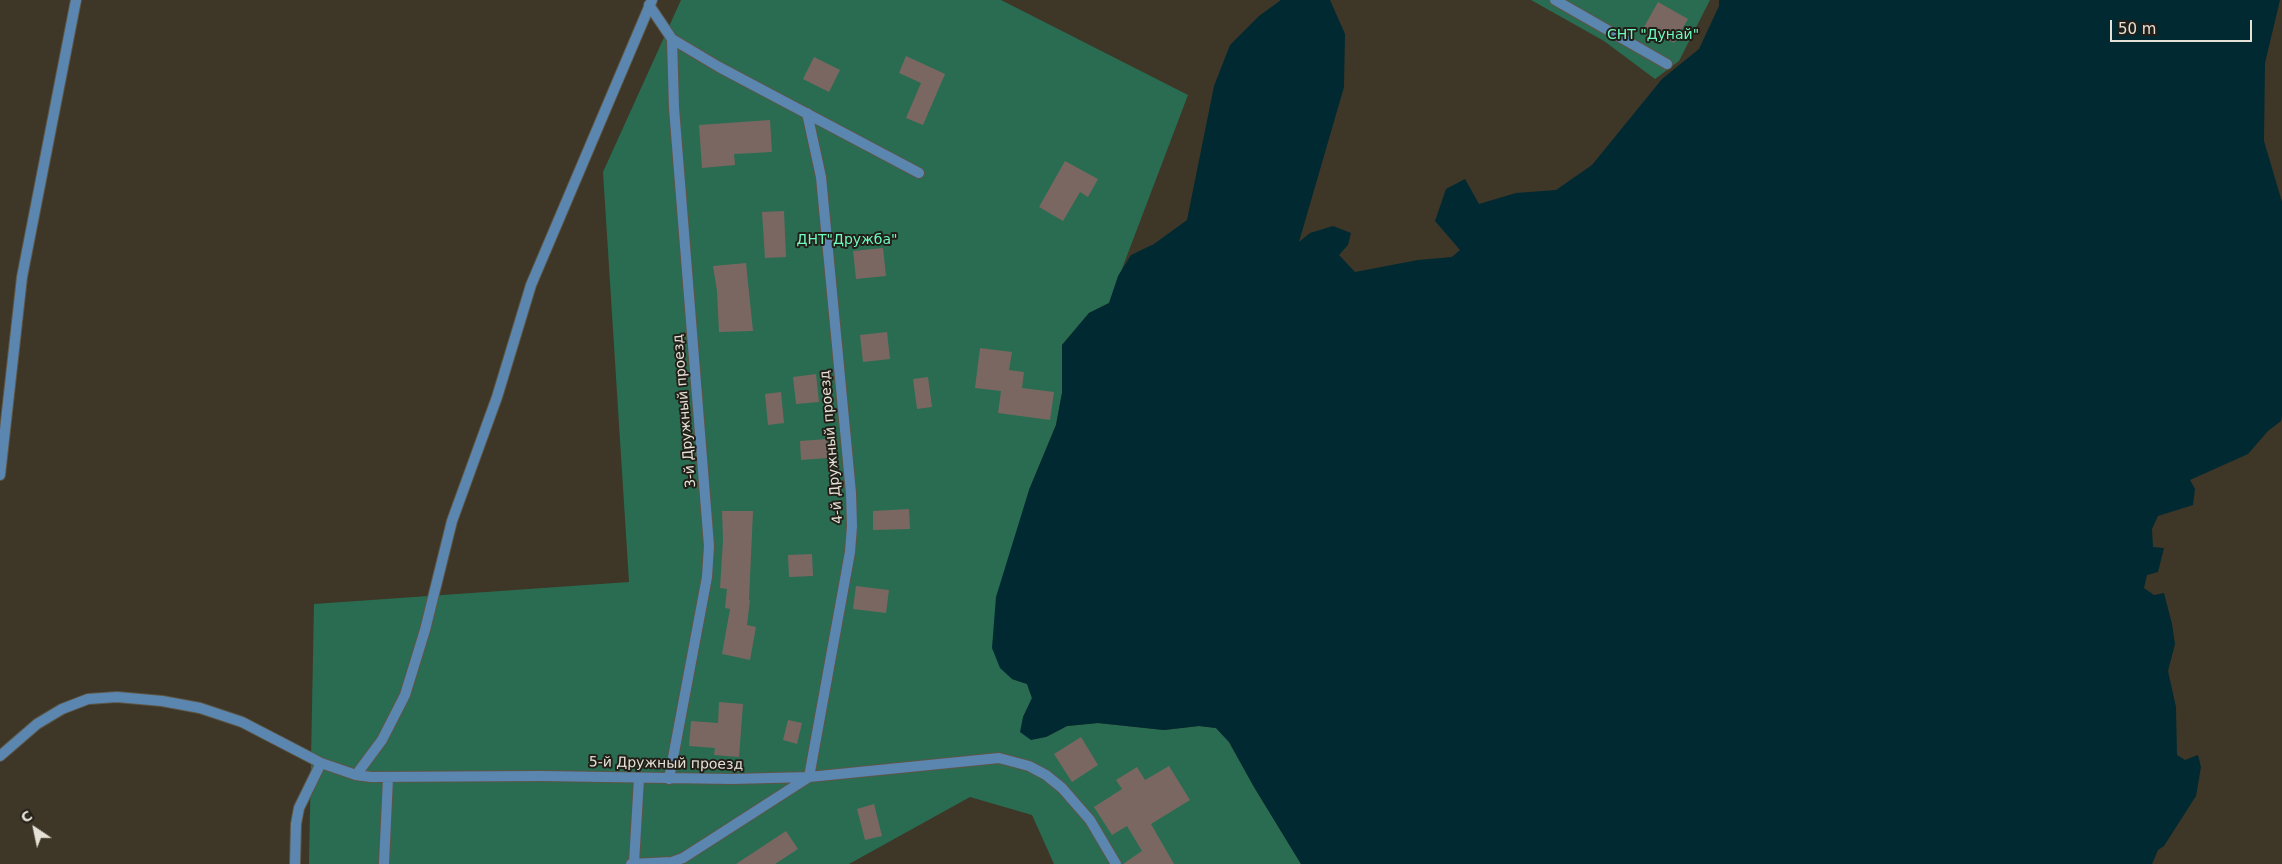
<!DOCTYPE html>
<meta charset="utf-8">
<style>
body{margin:0}
#map{position:relative;width:2282px;height:864px;overflow:hidden;background:#3e3727;font-family:"DejaVu Sans",sans-serif}
canvas{display:block}
.north{position:absolute;left:10px;top:804px;width:50px;height:50px;-webkit-text-stroke:4px #221f18;paint-order:stroke;rotate:326deg;font-size:14px;font-weight:700;line-height:20px;text-align:center;color:#e5e1d7}
.north::after{content:'';display:block;margin:auto;width:18px;height:22px;background:#e5e1d7;clip-path:polygon(50% 0,100% 100%,50% 72%,0 100%)}
.scale{position:absolute;left:2110px;top:20px;width:142px;height:22px;box-sizing:border-box;border:2px solid #e5e1d7;border-top:0;padding-left:6px;font-size:15px;line-height:18px;white-space:nowrap;color:#e5e1d7;-webkit-text-stroke:4px #221f18;paint-order:stroke}
</style>
<div id="map">
<canvas width="2282" height="864"></canvas>
<div class="north">С</div>
<div class="scale">50 m</div>
</div>
<script>
const ctx = document.querySelector('canvas').getContext('2d');
ctx.lineJoin = 'round';
function paint(path, color) { ctx.fillStyle = color; ctx.fill(path, 'evenodd'); }
const toPath = rows => new Path2D(rows.map(r => 'M' + r).join(''));
function strokePath(path, color, width, dash) { ctx.strokeStyle = color; ctx.lineWidth = width; ctx.lineCap = dash ? 'butt' : 'round'; ctx.setLineDash(dash || []); ctx.stroke(path); }
function write(font, color, halo, rows, align = 'center') {
  ctx.font = font + ' "DejaVu Sans",sans-serif'; ctx.lineWidth = 4; ctx.setLineDash([]); ctx.textBaseline = 'middle'; ctx.strokeStyle = halo; ctx.fillStyle = color; for (const [text, x, y, turn = 0] of rows) {
    ctx.save(); ctx.translate(x, y); ctx.rotate((+turn || 0) * Math.PI / 180); ctx.textAlign = isNaN(turn) ? turn : align; if (halo) ctx.strokeText(text, 0, 0); ctx.fillText(text, 0, 0); ctx.restore();
  }
}
const green = toPath([
 [681,0,1001,0,1188,95,1109,303,1089,313,1062,345,1062,393,1056,425,1029,490,1012,679,1027,684,1032,698,1023,717,1046,737,1067,726,1098,723,1164,730,1199,726,1216,728,1229,742,1254,787,1301,864,1054,864,1032,815,970,797,849,864,309,864,314,604,629,582,603,172],
 [1531,0,1710,0,1679,61,1655,79,1604,41]
]);
const water = toPath([
 [1281,0,1330,0,1345,34,1344,87,1299,242,1310,233,1333,226,1351,233,1348,245,1339,255,1355,272,1418,260,1452,257,1460,250,1435,221,1446,189,1465,179,1479,204,1516,193,1556,190,1592,165,1662,79,1699,49,1719,6,1719,0,2280,0,2265,63,2264,141,2282,202,2282,416,2281,421,2268,431,2248,454,2190,480,2195,489,2193,505,2158,516,2152,529,2153,547,2164,548,2158,572,2147,575,2144,588,2154,595,2164,593,2172,624,2175,644,2168,671,2176,707,2177,755,2185,760,2198,755,2201,767,2196,796,2164,846,2158,850,2152,864,1301,864,1254,787,1229,742,1216,728,1199,726,1164,730,1098,723,1067,726,1046,737,1031,740,1020,732,1023,717,1032,698,1027,684,1012,679,1000,668,992,648,996,597,1029,490,1056,425,1062,393,1062,345,1089,313,1109,303,1118,276,1131,255,1154,244,1187,220,1214,86,1230,45,1259,16]
]);
const building = toPath([
 [1658,2,1688,19,1674,43,1644,27],
 [906,56,945,74,923,125,906,118,921,83,899,73],
 [814,57,840,70,829,92,803,79],
 [770,120,772,152,734,154,735,165,702,168,699,125],
 [1065,161,1098,179,1088,197,1080,192,1063,221,1039,207],
 [784,211,786,257,765,258,762,212],
 [883,248,886,276,856,279,853,251],
 [746,263,753,331,719,332,717,291,713,266],
 [887,332,890,359,863,362,860,335],
 [980,348,1012,352,1009,370,1024,372,1022,388,1054,392,1050,420,998,413,1001,391,975,388],
 [816,374,819,402,796,404,793,377],
 [928,377,932,407,917,409,913,379],
 [781,392,784,423,768,425,765,394],
 [827,439,828,458,801,460,800,441],
 [909,509,910,529,873,530,873,511],
 [722,511,753,511,749,600,750,600,747,625,756,627,750,660,722,654,730,609,725,608,727,589,720,588,723,540],
 [812,554,813,576,789,577,788,555],
 [856,586,889,590,886,613,853,609],
 [719,702,743,704,739,757,714,755,715,748,689,746,691,721,718,723],
 [788,720,802,723,797,744,783,740],
 [1081,737,1098,765,1072,782,1054,754],
 [1169,766,1190,800,1151,824,1174,864,1123,864,1142,851,1127,826,1112,835,1094,807,1122,789,1116,780,1137,767,1145,780],
 [874,804,882,836,865,840,857,809],
 [786,831,798,849,775,864,736,864]
]);
const service = toPath([
 [0,475,22,277,76,0]
]);
const minor = toPath([
 [1555,0,1667,64],
 [649,5,672,39,719,67,919,173],
 [0,756,37,724,62,709,88,699,117,697,162,701,200,708,242,722,321,763,356,775,371,777,542,776,732,779,809,777,999,758,1029,766,1046,775,1062,788,1090,820,1116,864],
 [356,775,382,740,405,695,425,630,452,521,497,397,531,285,652,0],
 [669,779,707,577,709,546,674,108,672,39],
 [634,863,639,778],
 [295,864,296,824,299,808,321,763],
 [384,864,388,778],
 [631,864,672,862,683,858,809,777,850,552,852,526,851,493,821,177,807,113]
]);
const parkNames = [
 ["СНТ \"Дунай\"",1653,35],
 ["ДНТ\"Дружба\"",847,240]
];
const streetNames = [
 ["3-й Дружный проезд",685,411,-95],
 ["4-й Дружный проезд",832,447,-95],
 ["5-й Дружный проезд",666,764,1]
];
paint(green, '#296c51');
paint(water, '#002932');
paint(building, '#7b6761');
strokePath(service, '#5c5647', 12);
strokePath(minor, '#5c5647', 12);
strokePath(service, '#5b86b0', 10);
strokePath(minor, '#5b86b0', 10);
write('14px', '#6ef9c0', '#221f18', parkNames);
write('14px', '#e5e1d7', '#221f18', streetNames);
</script>
